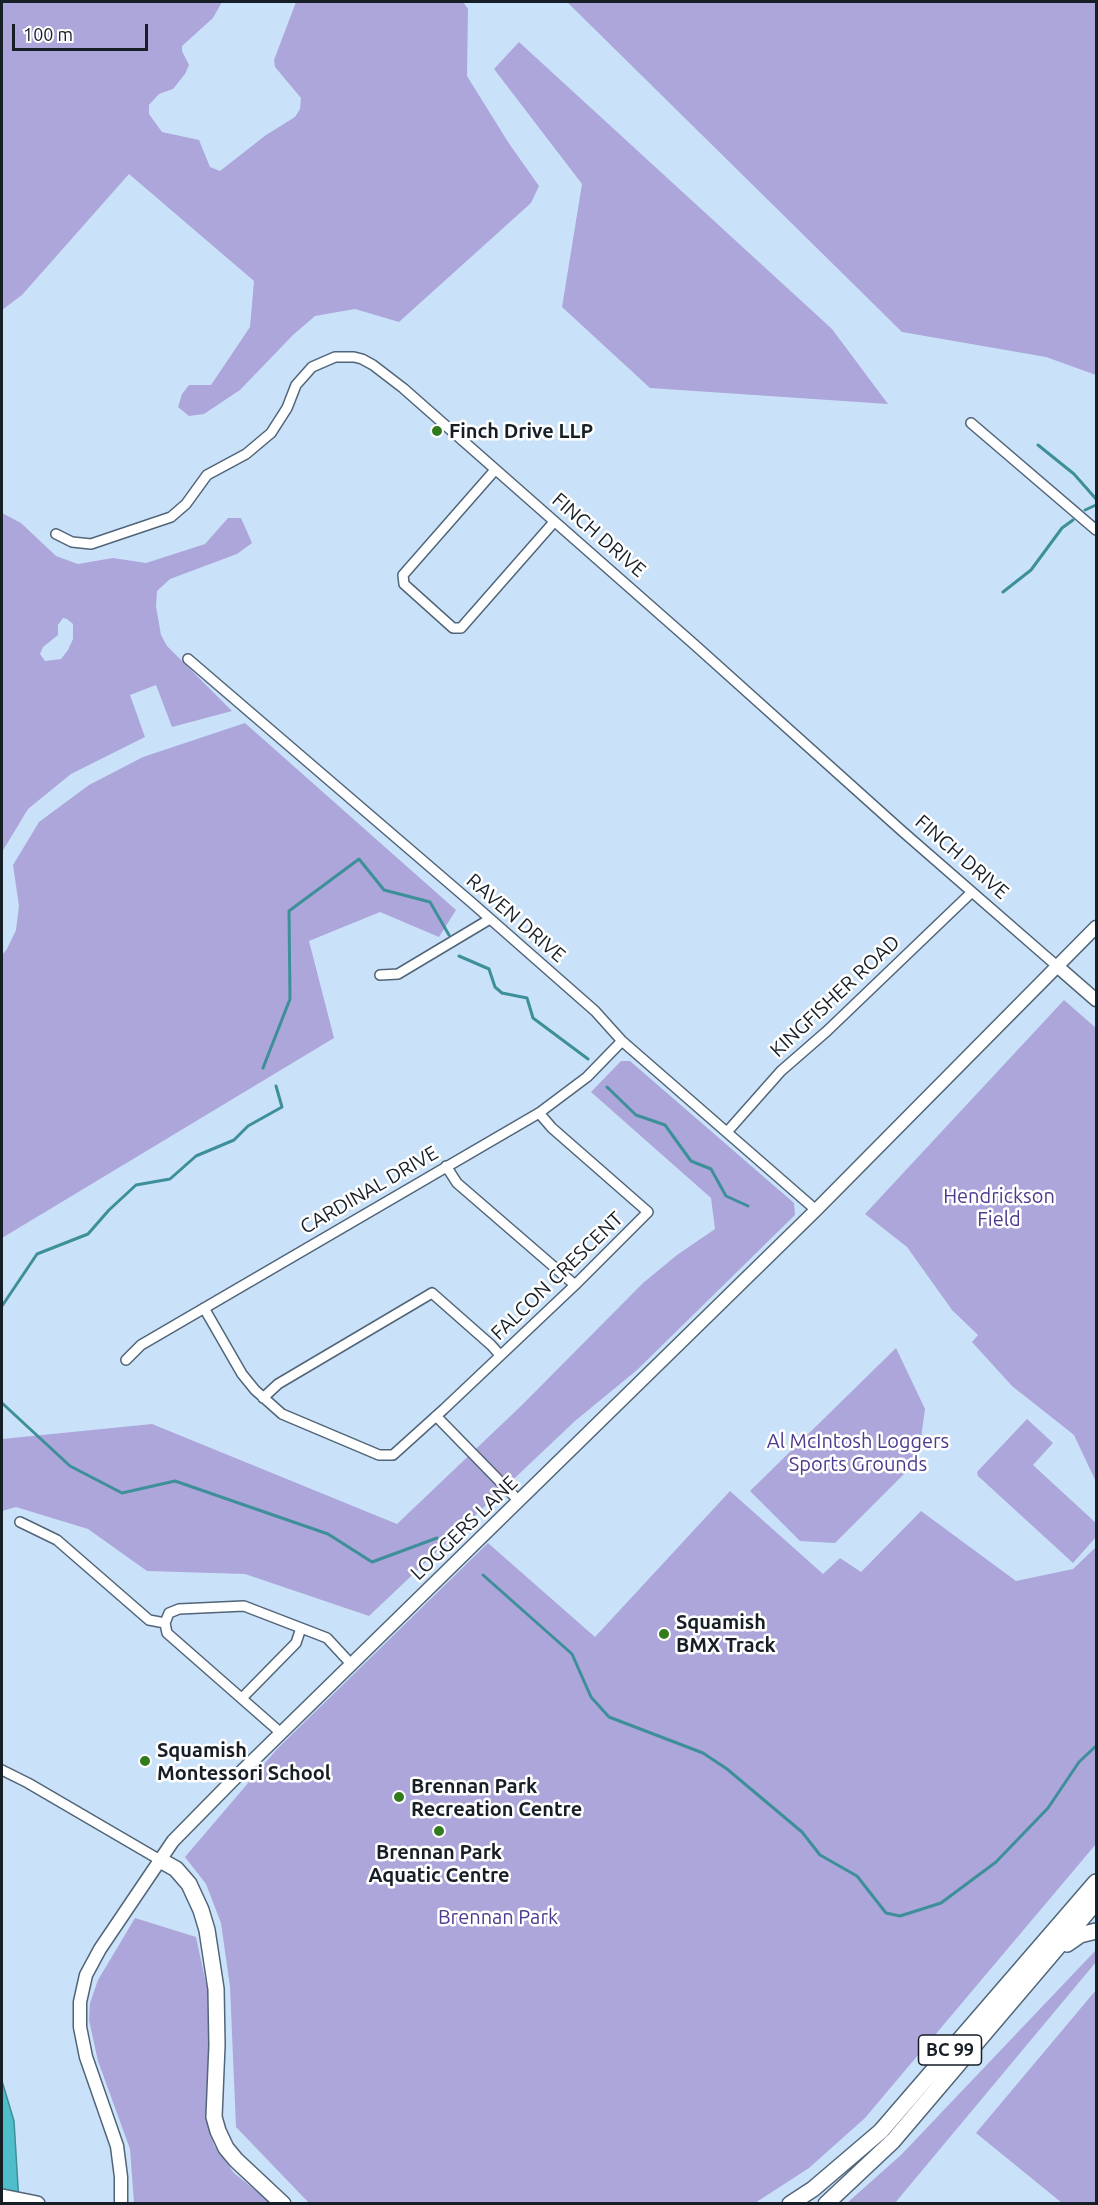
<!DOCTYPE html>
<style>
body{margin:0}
#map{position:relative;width:1098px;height:2205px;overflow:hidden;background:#cae2f9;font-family:Ubuntu,sans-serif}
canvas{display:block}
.frame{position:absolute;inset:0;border:3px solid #161e26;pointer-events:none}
.scale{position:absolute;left:12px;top:24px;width:136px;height:27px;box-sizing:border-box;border:3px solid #161e26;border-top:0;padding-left:8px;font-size:18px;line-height:21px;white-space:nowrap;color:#161e26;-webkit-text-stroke:4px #fff;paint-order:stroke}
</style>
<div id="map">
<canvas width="1098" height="2205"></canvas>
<div class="frame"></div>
<div class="scale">100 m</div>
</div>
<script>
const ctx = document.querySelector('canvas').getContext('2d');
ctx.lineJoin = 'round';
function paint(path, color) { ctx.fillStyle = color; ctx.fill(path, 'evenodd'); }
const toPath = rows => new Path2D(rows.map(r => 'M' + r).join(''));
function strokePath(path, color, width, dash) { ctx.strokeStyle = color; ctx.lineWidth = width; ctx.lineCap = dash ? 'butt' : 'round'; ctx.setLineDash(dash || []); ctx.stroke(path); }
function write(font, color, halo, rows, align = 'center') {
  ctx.font = font + ' Ubuntu,sans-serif'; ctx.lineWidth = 5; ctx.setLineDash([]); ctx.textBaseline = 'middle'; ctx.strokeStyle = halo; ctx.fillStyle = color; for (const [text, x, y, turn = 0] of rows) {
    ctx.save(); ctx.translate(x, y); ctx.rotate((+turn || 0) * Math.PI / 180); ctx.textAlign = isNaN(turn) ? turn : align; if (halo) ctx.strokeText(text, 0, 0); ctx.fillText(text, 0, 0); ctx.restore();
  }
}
const green = toPath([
 [2,2,222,2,213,18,182,46,182,51,189,65,185,74,173,89,159,94,149,105,149,114,162,132,199,140,210,167,220,171,266,135,295,117,300,109,301,98,275,67,274,60,296,2,463,2,468,9,467,76,508,142,539,186,531,203,399,322,355,309,315,316,293,335,240,390,204,414,189,416,178,407,182,394,189,385,211,385,250,327,254,281,129,174,22,295,2,310],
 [567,2,1096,2,1096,375,1046,357,902,332],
 [519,42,832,329,888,404,650,388,562,307,582,184,494,69],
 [2,513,21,523,56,556,78,564,113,558,146,563,205,544,228,518,241,518,252,543,237,554,170,579,157,591,156,606,161,635,167,646,232,711,172,727,156,685,130,695,145,737,71,774,28,809,2,852],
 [63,618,67,619,73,624,73,639,68,650,61,659,45,661,40,654,43,647,58,635,58,625],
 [245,723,456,910,439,937,380,912,309,941,334,1038,2,1238,2,955,7,949,16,930,19,906,13,865,39,822,89,785,143,757],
 [1064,1000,1096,1028,1096,1482,1074,1435,1012,1386,972,1342,978,1335,952,1310,907,1247,865,1214],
 [621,1061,630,1061,794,1203,795,1215,637,1370,575,1421,369,1616,245,1574,147,1571,88,1529,16,1507,2,1511,2,1439,152,1424,397,1524,522,1405,643,1283,677,1255,715,1229,711,1198,591,1092],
 [896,1348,925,1409,918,1460,835,1543,800,1541,750,1491],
 [1027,1419,1053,1443,1033,1465,1096,1523,1096,1537,1073,1563,978,1476,977,1472],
 [730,1491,823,1574,840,1558,861,1572,921,1511,1016,1581,1073,1569,1096,1547,1096,1844,865,2118,809,2168,755,2203,309,2203,236,2127,230,1987,221,1923,206,1884,185,1857,277,1749,488,1543,595,1637],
 [135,1918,196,1937,209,1997,213,2040,209,2127,214,2145,234,2173,271,2203,134,2203,130,2149,98,2061,89,2020,90,2003,98,1980],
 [1095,1951,1096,1952,1096,1962,895,2203,847,2203,901,2155],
 [1096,1990,1096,2203,1062,2203,976,2133]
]);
const water = toPath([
 [2,2081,14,2121,19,2203,2,2203,2,2081]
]);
const stream = toPath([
 [1038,445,1074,474,1096,499],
 [1085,510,1096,505],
 [1003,592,1031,570,1062,528,1073,520],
 [459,956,489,969,495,987,502,993,527,998,533,1018,588,1059],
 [263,1068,290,999,289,911,359,859,384,890,430,902,449,935],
 [607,1087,636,1115,665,1125,691,1161,711,1169,726,1196,748,1206],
 [2,1306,37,1254,88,1234,109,1210,136,1185,170,1179,196,1156,234,1140,248,1126,282,1107,276,1086],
 [2,1403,70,1466,122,1493,175,1481,328,1534,372,1562,437,1538],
 [483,1575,572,1654,591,1697,609,1717,703,1753,727,1769,802,1832,820,1855,857,1876,886,1913,900,1916,941,1903,996,1862,1048,1808,1079,1762,1096,1746]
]);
const minor = toPath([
 [971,423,1096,530],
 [495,470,403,575,404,584,453,628,461,628,554,522],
 [56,534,72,542,91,544,171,517,186,504,207,475,246,454,271,433,287,408,296,385,312,367,335,357,354,357,362,359,373,365,403,388,696,646,902,831,1057,966],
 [188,659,471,902,595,1011,622,1041,816,1210],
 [380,975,398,974,490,919],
 [727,1132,781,1071,827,1031,972,892],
 [446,1166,457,1183,575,1285],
 [204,1308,242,1374,255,1390,282,1414,379,1455,393,1455,444,1409,575,1285,648,1212,552,1128,539,1113],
 [126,1360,141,1345,539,1113,587,1077,622,1041],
 [263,1398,278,1384,432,1293,491,1345,500,1355],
 [436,1416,519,1501],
 [20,1522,57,1540,149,1620,165,1623],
 [242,1698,296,1643,301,1628],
 [281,1733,167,1633,165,1623,169,1613,179,1609,244,1606,327,1638,352,1665],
 [2,1770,28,1783,160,1860]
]);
const tertiary = toPath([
 [1057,966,1096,1000],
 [121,2201,121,2177,117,2146,86,2057,80,2027,80,2002,86,1975,100,1949,173,1841,235,1778,816,1210,1096,927]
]);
const trunk = toPath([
 [160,1860,176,1869,189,1884,201,1910,207,1930,216,1989,217,2045,214,2117,218,2131,226,2148,236,2160,283,2204],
 [1067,1944,1080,1935,1096,1931],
 [2,2197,37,2204],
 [790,2204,813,2189,881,2131,1096,1882],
 [826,2204,893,2141,1096,1902]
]);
const markers = [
 [437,431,6,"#327a1e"],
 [664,1634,6,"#327a1e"],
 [145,1761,6,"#327a1e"],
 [399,1797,6,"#327a1e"],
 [439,1831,6,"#327a1e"]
];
const shields = [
 [950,2050,63]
];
const shieldNames = [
 ["BC 99",950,2050]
];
const poiNames = [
 ["Finch Drive LLP",449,431],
 ["Squamish",676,1622],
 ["BMX Track",676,1645],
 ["Squamish",157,1750],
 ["Montessori School",157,1773],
 ["Brennan Park",411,1786],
 ["Recreation Centre",411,1809],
 ["Brennan Park",439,1852,"center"],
 ["Aquatic Centre",439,1875,"center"]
];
const streetNames = [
 ["FINCH DRIVE",599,535,41],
 ["FINCH DRIVE",962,857,41],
 ["RAVEN DRIVE",516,918,41],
 ["KINGFISHER ROAD",835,996,-43],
 ["CARDINAL DRIVE",369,1190,-30],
 ["FALCON CRESCENT",557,1276,-44],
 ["LOGGERS LANE",464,1528,-44]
];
const parkNames = [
 ["Hendrickson",999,1196],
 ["Field",999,1219],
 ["Al McIntosh Loggers",858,1441],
 ["Sports Grounds",858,1464],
 ["Brennan Park",498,1917]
];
paint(green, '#ada6db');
paint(water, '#4ebfca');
strokePath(water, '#3d8f99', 1.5);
strokePath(stream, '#3d8f99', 3);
strokePath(minor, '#516579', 12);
strokePath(tertiary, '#516579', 15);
strokePath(trunk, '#516579', 18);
strokePath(minor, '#fff', 9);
strokePath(tertiary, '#fff', 12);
strokePath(trunk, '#fff', 15);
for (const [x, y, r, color] of markers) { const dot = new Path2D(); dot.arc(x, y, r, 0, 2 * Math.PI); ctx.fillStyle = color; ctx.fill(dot); strokePath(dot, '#fff', 2); }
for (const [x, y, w] of shields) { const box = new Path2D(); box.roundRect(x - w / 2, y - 15, w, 30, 4.5); ctx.fillStyle = '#fff'; ctx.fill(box); strokePath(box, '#161e26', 1.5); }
write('bold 18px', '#161e26', null, shieldNames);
write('bold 20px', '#161e26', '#fff', poiNames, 'left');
write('20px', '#161e26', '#fff', streetNames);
write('20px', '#4d3a8d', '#fff', parkNames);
</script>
